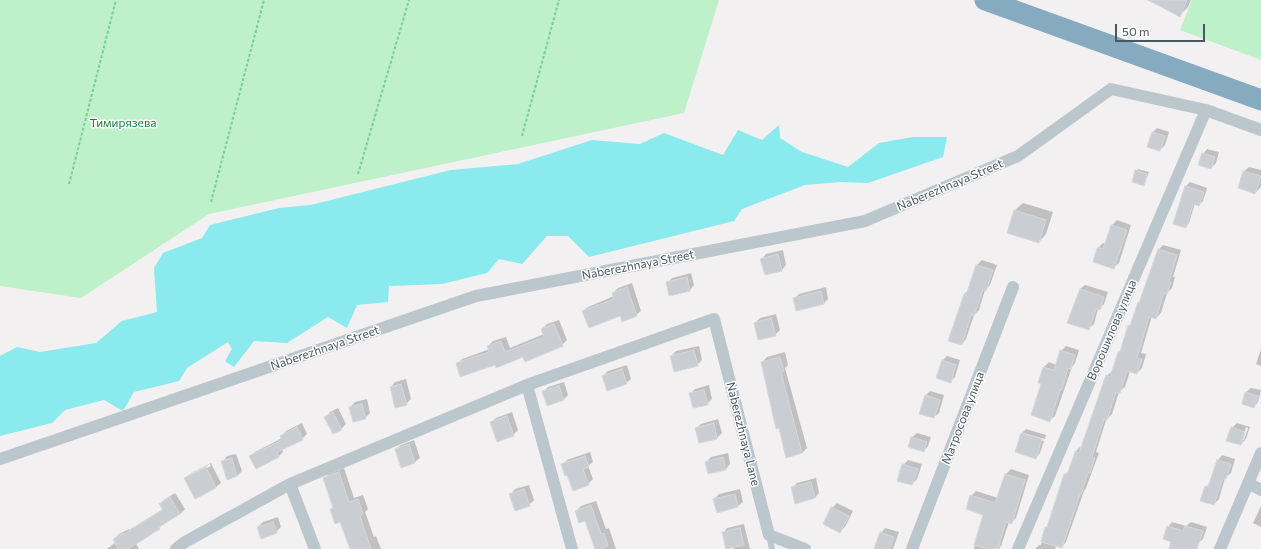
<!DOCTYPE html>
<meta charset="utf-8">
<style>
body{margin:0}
#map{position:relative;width:1261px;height:549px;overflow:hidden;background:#f2f0f0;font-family:Commissioner,sans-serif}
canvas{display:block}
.scale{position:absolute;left:1115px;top:24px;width:90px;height:18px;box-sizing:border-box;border:2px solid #47575e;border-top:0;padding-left:5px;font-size:12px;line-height:14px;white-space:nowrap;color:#47575e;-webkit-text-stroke:3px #fff;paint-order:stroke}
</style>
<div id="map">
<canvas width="1261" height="549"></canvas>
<div class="scale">50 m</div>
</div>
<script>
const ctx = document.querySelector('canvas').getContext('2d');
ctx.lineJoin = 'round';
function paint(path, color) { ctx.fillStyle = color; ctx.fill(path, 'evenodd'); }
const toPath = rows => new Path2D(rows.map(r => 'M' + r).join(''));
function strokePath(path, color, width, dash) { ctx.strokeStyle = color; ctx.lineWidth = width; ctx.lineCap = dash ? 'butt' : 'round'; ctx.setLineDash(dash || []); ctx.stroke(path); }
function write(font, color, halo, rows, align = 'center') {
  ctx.font = font + ' Commissioner,sans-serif'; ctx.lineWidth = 3; ctx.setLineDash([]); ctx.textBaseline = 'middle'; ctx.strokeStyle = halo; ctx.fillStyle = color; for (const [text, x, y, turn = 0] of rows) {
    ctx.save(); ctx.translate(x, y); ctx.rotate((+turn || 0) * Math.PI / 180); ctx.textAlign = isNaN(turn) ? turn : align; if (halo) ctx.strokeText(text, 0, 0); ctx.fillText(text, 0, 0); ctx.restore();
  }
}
const green = toPath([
 [0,0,719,0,684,113,209,214,81,298,0,286],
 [1192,0,1261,0,1261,60,1180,30]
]);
const water = toPath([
 [779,125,780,138,802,152,848,167,879,143,913,137,947,137,943,157,868,183,841,182,805,185,742,209,734,221,589,257,568,236,547,236,522,264,499,259,487,273,442,284,389,286,388,302,357,305,347,328,328,317,287,343,254,341,234,367,225,361,232,349,228,342,187,368,179,381,134,392,123,411,104,400,65,410,52,423,0,436,0,356,17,347,40,352,96,343,122,321,157,312,154,268,163,253,202,238,210,225,279,208,311,205,451,170,518,164,592,140,640,144,664,133,723,155,738,130,762,140]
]);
const shadow = toPath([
 [1147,0,1191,0,1188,7,1179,16],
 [1157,128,1169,132,1165,145,1160,150,1152,133],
 [1207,149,1219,152,1216,163,1211,168,1203,154],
 [1249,167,1261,170,1261,185,1260,188,1255,193,1244,171],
 [1138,169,1149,172,1145,182,1143,184,1136,171],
 [1190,182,1207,188,1203,201,1199,205,1195,203,1189,223,1186,227,1186,186],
 [1023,203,1053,212,1046,234,1039,242,1008,232,1015,210],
 [1117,220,1131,225,1119,263,1114,267,1094,261,1098,248,1103,243,1106,244,1112,225],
 [1163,245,1181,250,1173,277,1175,277,1172,288,1167,293,1161,313,1156,318,1152,316,1141,353,1146,354,1142,368,1137,373,1130,371,1125,387,1119,392,1112,414,1106,420,1096,452,1099,453,1086,488,1084,491,1066,542,1062,547,1056,546,1055,549,1035,549,1039,545,1041,545,1046,527,1050,524,1064,475,1070,470,1075,452,1080,447,1082,448,1107,376,1112,371,1113,372,1119,352,1122,350,1129,326,1133,323,1139,303,1141,300,1158,250],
 [783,250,786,265,782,270,762,259,766,254],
 [982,260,997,265,990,285,985,290,979,310,974,315,966,339,962,344,964,294,969,290,977,265],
 [691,273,694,285,690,290,667,283,672,278],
 [632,283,641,311,636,315,583,311,588,307,614,296,613,293,618,288],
 [1085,285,1108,292,1104,304,1098,309,1094,324,1089,328,1068,322,1080,289],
 [826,287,828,299,824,303,794,299,799,294],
 [776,314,780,330,775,335,755,323,760,318],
 [559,320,567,340,562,345,495,364,457,364,462,359,490,349,488,346,493,341,506,337,510,348,544,334,542,329,547,324],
 [699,346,702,360,697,365,671,356,676,351],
 [1066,346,1079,350,1075,363,1072,367,1055,416,1050,420,1042,383,1040,382,1044,367,1049,362,1057,365,1061,351],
 [1261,349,1261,366,1256,364],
 [785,352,788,365,785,368,807,448,802,453,762,362,767,357],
 [947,356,960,360,955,377,950,382,943,360],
 [627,365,631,379,626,383,603,376,608,371],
 [406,379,411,399,406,404,391,387,395,382],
 [564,382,568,395,563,400,543,392,548,387],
 [709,385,712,399,707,404,690,394,695,389],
 [1251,388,1261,390,1258,402,1254,407,1243,403,1246,392],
 [930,391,944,395,939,413,934,417,925,396],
 [367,399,370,413,365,418,350,407,355,402],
 [338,408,346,424,341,429,333,433,326,417,330,412],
 [512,412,518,430,513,435,491,422,496,418],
 [718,419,722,433,717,438,700,442,696,428,701,424],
 [302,423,307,434,302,439,282,449,283,452,279,456,251,456,255,452,282,438,281,436,286,431],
 [1237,423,1250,427,1246,439,1241,444,1232,428],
 [1246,427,1248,428,1244,440,1242,440],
 [1026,429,1046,435,1045,439,1023,433,1023,435,1044,441,1040,453,1036,458,1022,433],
 [917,433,931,437,928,446,924,451,912,437],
 [414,440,420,458,415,462,402,467,396,449,401,445],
 [590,452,593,462,588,466,593,479,588,484,568,473,562,465,567,460],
 [728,453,730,464,726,469,706,462,711,457],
 [236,454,242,471,237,476,223,461,227,456],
 [1222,455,1235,459,1231,473,1225,478,1219,499,1214,504,1206,487,1211,482,1218,460],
 [908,460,922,464,917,479,912,484,903,465],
 [211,463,221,483,216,487,186,478,191,473],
 [210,464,211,466,190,476,190,474],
 [344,468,354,498,363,495,368,509,365,512,374,537,376,536,381,549,351,549,341,521,331,509,334,506,324,479,329,474],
 [1011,469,1029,475,1016,518,1011,523,1009,522,1001,546,999,549,974,549,985,514,971,496,976,491,998,498,1006,474],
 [816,478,819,493,815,498,792,488,797,483],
 [529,485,534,500,529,505,511,494,515,489],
 [740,489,743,502,738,506,714,499,719,494],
 [175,493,185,509,180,514,164,523,159,528,136,543,139,549,107,549,116,542,114,539,119,534,129,529,129,530,163,509,160,504,165,499],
 [596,501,606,529,609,528,616,549,596,549,586,520,576,511,581,506],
 [837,503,853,511,845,527,840,531,832,508],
 [1261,506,1261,527,1253,523],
 [278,517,281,527,276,532,258,527,263,522],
 [1172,522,1186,526,1191,522,1207,527,1203,539,1191,549,1170,549,1172,541,1168,527],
 [744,524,750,549,734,549,723,533,727,528],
 [885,528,899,532,893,549,876,549,881,533]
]);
const building = toPath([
 [1149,0,1187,0,1180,17,1149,0],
 [1152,132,1165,136,1160,151,1147,147,1152,132],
 [1202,153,1215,157,1211,169,1198,165,1202,153],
 [1135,170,1147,174,1144,186,1132,182,1135,170],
 [1243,171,1261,176,1255,194,1238,188,1243,171],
 [1185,186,1204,192,1199,206,1193,204,1186,228,1173,224,1185,186],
 [1014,210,1046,220,1039,243,1007,233,1014,210],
 [1111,225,1127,230,1114,269,1093,262,1097,248,1103,249,1111,225],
 [1158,249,1177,255,1169,282,1171,282,1167,294,1164,293,1156,319,1149,317,1137,358,1142,359,1137,374,1127,371,1120,393,1116,392,1107,420,1104,419,1092,457,1095,458,1090,473,1088,473,1081,494,1080,494,1062,548,1041,542,1045,527,1047,527,1064,474,1067,475,1075,452,1079,453,1106,375,1110,377,1118,352,1120,352,1128,325,1130,326,1138,302,1139,303,1158,249],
 [778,254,782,271,765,275,760,259,778,254],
 [976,265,993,270,986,291,983,290,974,316,971,315,962,345,948,341,964,294,966,295,976,265],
 [687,277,690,291,669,296,666,282,687,277],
 [627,287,637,316,622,322,620,316,589,328,582,311,614,299,612,293,627,287],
 [1080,289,1104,297,1100,310,1096,309,1089,330,1067,323,1080,289],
 [821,291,824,304,796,311,793,298,821,291],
 [771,318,776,336,758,340,754,323,771,318],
 [554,324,563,346,525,362,523,357,496,368,495,365,460,377,456,363,489,352,487,346,501,341,505,352,544,337,541,329,554,324],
 [694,350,698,366,674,372,670,356,694,350],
 [1060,350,1075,355,1071,369,1068,368,1062,390,1060,390,1050,422,1031,415,1041,384,1038,383,1043,367,1054,370,1060,350],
 [780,357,784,371,781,372,802,453,786,458,779,428,776,429,761,362,780,357],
 [942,360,956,365,951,383,936,378,942,360],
 [622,369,627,384,607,391,602,376,622,369],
 [401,384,407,405,395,408,390,387,401,384],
 [559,386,564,400,547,406,542,391,559,386],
 [704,390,708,405,693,408,689,393,704,390],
 [1245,392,1258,396,1254,408,1242,404,1245,392],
 [925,395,940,400,934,418,919,414,925,395],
 [362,404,366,419,353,422,349,407,362,404],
 [333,412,342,430,333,434,324,417,333,412],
 [507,416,514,436,497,442,490,422,507,416],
 [714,423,717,439,699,443,695,428,714,423],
 [297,427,303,440,277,452,279,457,256,469,249,456,282,440,280,436,297,427],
 [1231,427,1245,432,1241,445,1226,441,1231,427],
 [1021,433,1042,439,1036,459,1015,452,1021,433],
 [911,437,927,442,924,452,908,447,911,437],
 [409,444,415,463,401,468,395,449,409,444],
 [585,456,589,467,583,469,589,485,573,491,567,475,565,476,561,464,585,456],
 [723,457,726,470,708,474,705,462,723,457],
 [232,458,237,476,227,480,221,461,232,458],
 [1217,460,1231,464,1226,479,1223,478,1214,505,1200,501,1205,486,1208,487,1217,460],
 [902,464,918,469,912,485,897,481,902,464],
 [206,467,216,488,195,499,184,478,206,467],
 [339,472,349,502,358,499,363,514,360,516,371,549,350,549,340,522,335,524,330,509,333,508,323,478,339,472],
 [1005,474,1025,480,1012,524,1006,522,998,549,987,549,974,545,983,515,966,509,970,495,995,503,1005,474],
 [811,482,815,498,795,504,791,487,811,482],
 [524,489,530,506,515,511,509,494,524,489],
 [735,494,738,507,717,513,713,499,735,494],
 [170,497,180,514,159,527,160,529,128,549,118,549,113,539,124,533,124,534,163,510,159,504,170,497],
 [591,505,601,534,604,533,608,546,599,549,595,549,585,521,579,523,575,511,591,505],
 [831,507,849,516,840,533,823,524,831,507],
 [273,522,277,533,261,539,257,527,273,522],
 [1167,526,1183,531,1185,526,1203,531,1197,549,1169,549,1171,542,1163,539,1167,526],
 [740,528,744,545,726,549,722,532,740,528],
 [880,532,894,537,890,549,874,549,880,532]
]);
const path = toPath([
 [522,136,559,0],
 [358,174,409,0],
 [69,184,116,0],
 [211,202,264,0]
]);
const lane = toPath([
 [769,535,772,549]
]);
const street = toPath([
 [527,385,572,549],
 [0,459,476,296,865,221,1018,156,1111,89,1206,110,1261,130],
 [1248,483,1261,490],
 [290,484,315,549],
 [176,549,185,542,290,484,527,385,714,319,769,535,805,549],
 [912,549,1013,287],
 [1018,549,1206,110],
 [1220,549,1261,453]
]);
const highway = toPath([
 [985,0,1261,100]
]);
const parkNames = [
 ["Тимирязева",123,123]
];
const streetNames = [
 ["Naberezhnaya Street",950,185,-23],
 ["Naberezhnaya Street",638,265,-11],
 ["Ворошилова улица",1112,330,-67],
 ["Naberezhnaya Street",325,348,-19],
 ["Матросова улица",963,418,-69],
 ["Naberezhnaya Lane",743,434,76]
];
paint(green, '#bef0c9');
paint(water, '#8aeaee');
paint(shadow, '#0003');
paint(building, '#caced2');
strokePath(building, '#d4d7db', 1);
strokePath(path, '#75d094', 2, [3, 2]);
strokePath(lane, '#bbc7cd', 6);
strokePath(street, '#bbc7cd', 12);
strokePath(highway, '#86abc0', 21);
write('12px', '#15823a', '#fff', parkNames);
write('12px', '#47575e', '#fff', streetNames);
</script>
